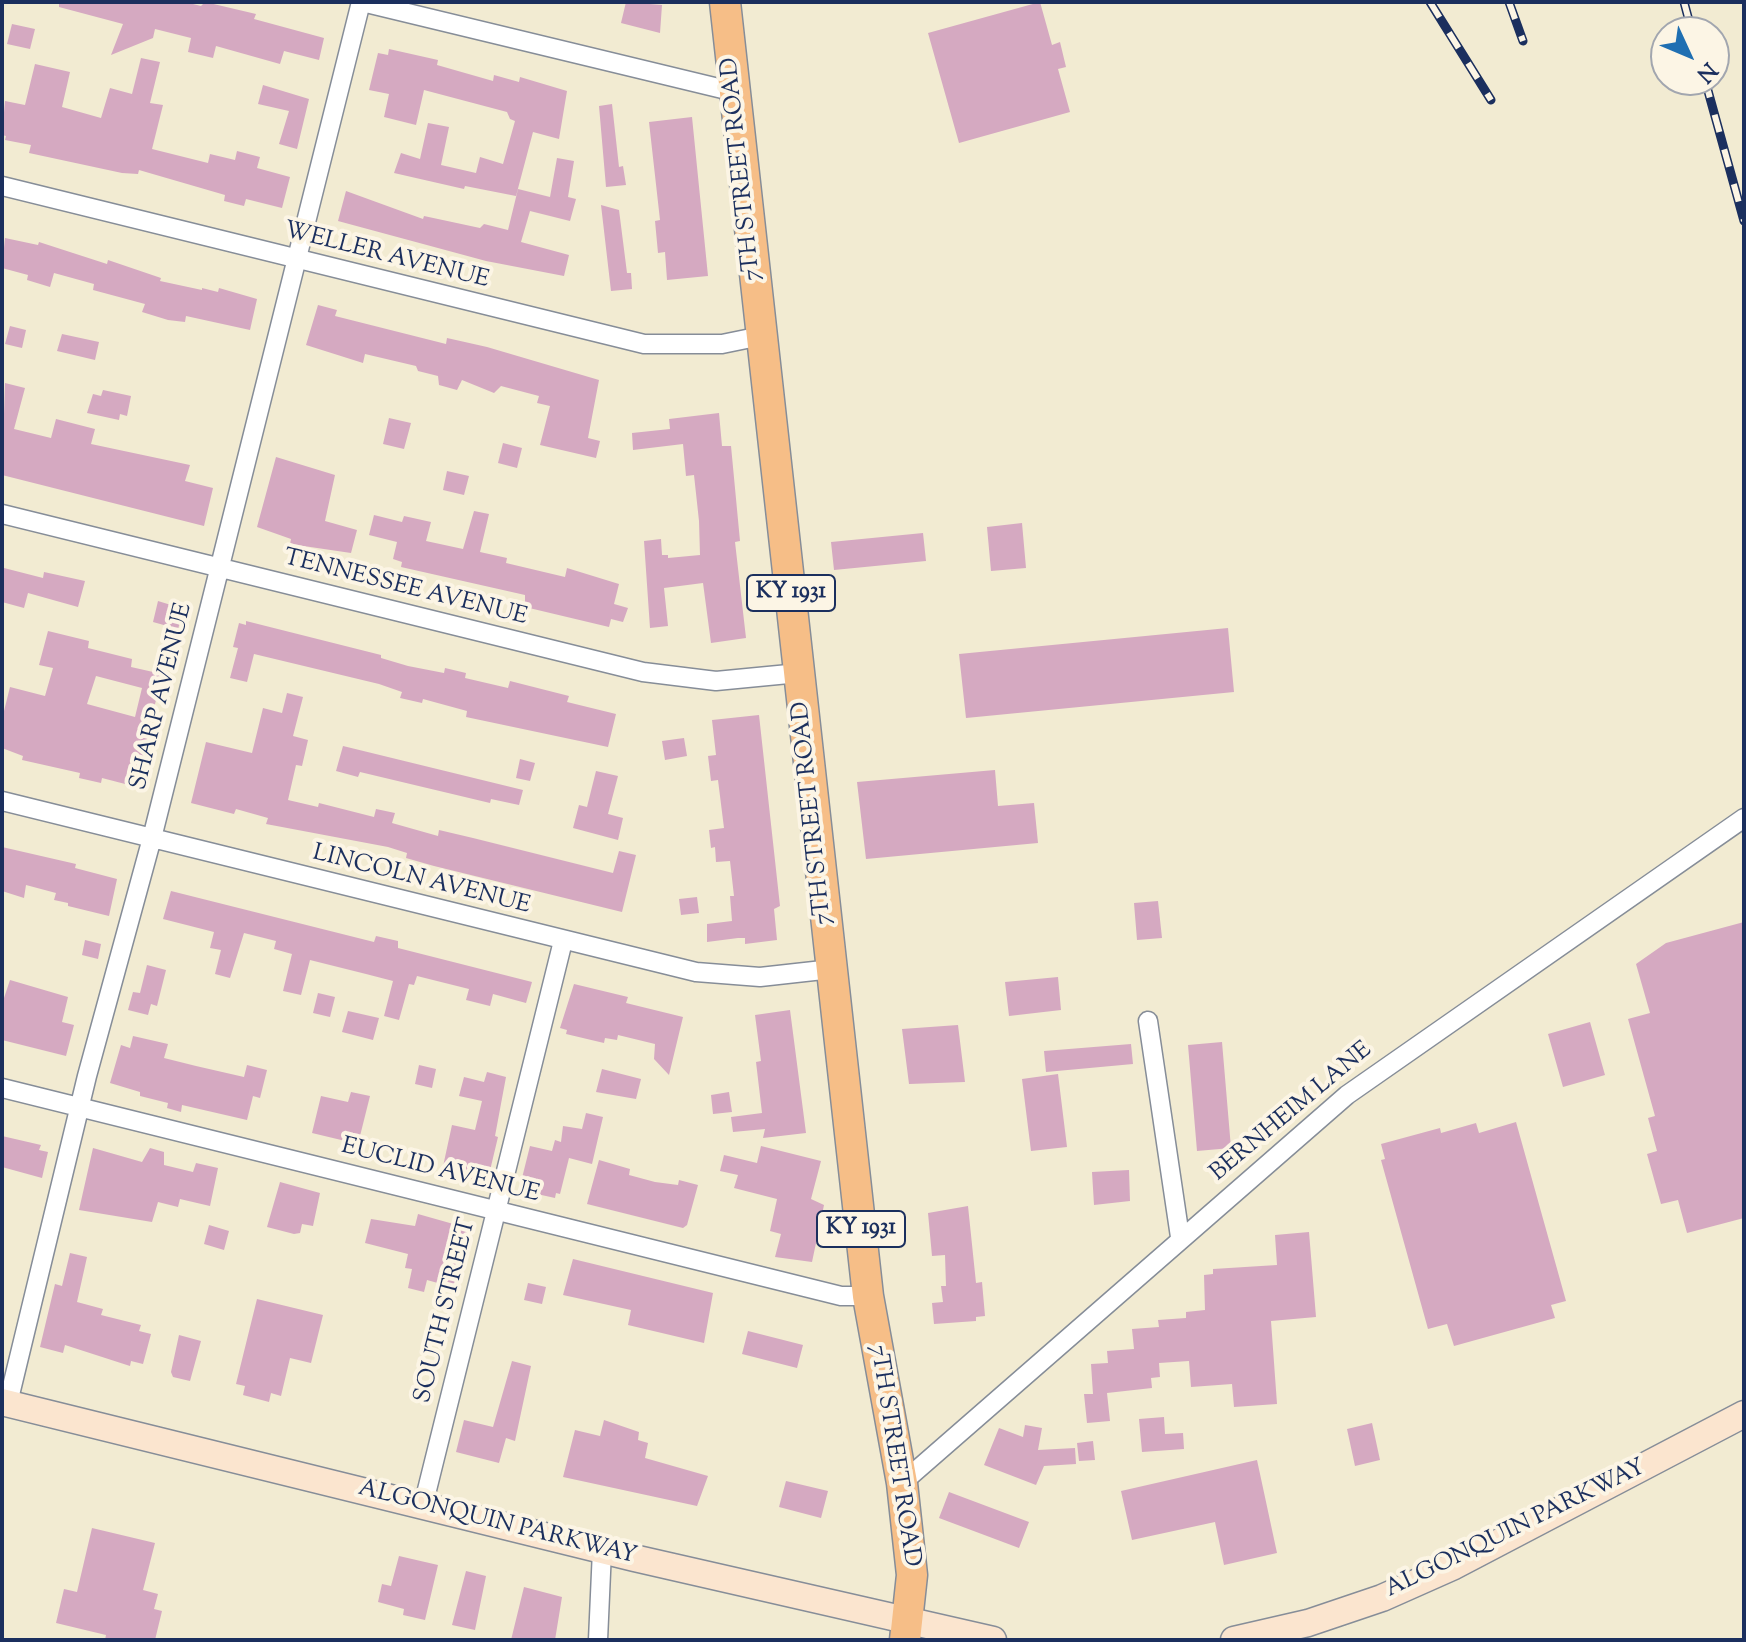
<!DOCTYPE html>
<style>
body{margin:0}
#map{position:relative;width:1746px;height:1642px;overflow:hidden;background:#f2ebd2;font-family:"Sorts Mill Goudy",serif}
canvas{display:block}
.frame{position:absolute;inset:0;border:4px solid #1b2f5e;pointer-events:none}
.north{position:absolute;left:1650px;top:16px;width:80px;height:80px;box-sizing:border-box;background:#fcf5e5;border:2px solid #a2a6af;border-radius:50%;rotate:134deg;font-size:22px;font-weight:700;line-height:32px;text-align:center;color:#1b2f5e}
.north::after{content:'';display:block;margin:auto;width:28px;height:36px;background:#1f6fb2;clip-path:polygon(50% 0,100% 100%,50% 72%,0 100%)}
</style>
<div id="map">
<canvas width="1746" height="1642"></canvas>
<div class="frame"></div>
<div class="north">N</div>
</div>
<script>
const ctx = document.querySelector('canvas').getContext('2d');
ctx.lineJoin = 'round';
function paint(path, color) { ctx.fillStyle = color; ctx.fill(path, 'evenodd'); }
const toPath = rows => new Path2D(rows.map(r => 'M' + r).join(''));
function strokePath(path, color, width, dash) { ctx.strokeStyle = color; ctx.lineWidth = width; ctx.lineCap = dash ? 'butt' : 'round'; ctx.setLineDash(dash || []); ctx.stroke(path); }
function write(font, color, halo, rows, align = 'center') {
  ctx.font = font + ' "Sorts Mill Goudy",serif'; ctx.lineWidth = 8; ctx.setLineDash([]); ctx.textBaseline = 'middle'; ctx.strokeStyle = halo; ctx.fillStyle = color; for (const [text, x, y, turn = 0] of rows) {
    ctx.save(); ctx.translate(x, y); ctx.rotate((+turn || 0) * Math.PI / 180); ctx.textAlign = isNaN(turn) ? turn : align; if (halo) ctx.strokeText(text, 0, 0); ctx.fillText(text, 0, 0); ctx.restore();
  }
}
const building = toPath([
 [59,2,185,2,201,6,205,2,256,14,254,19,324,38,319,60,284,51,280,64,216,46,213,58,188,52,191,38,155,29,153,38,111,55,123,24,59,7],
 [626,2,662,5,660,33,621,23],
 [1040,2,1052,45,1060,42,1066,67,1058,69,1070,112,959,143,928,33],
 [12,24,35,29,30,49,7,44],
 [389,49,438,60,437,65,493,81,494,75,519,82,520,77,567,91,559,139,533,132,516,196,465,186,464,189,394,173,401,153,420,159,428,123,449,127,441,165,476,173,480,157,503,164,515,121,510,119,507,112,424,90,416,125,384,117,389,94,369,90,378,53,388,55],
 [141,58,160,62,150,103,163,105,152,149,208,163,210,154,235,160,237,151,260,157,257,168,290,177,282,208,246,199,244,206,224,201,225,195,139,170,138,174,122,173,29,153,31,145,5,140,6,136,2,135,5,101,25,105,35,64,70,72,62,107,101,118,110,88,132,94],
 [263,85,309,99,297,149,279,144,289,111,258,104],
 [612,104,619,167,623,166,626,185,606,187,599,106],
 [692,117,708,276,667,280,665,252,658,253,655,221,660,220,649,122],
 [557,158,574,161,568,197,576,199,570,221,530,211,521,242,569,255,564,276,486,261,338,221,346,191,423,219,424,216,480,228,484,224,508,230,518,189,550,197],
 [601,205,619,210,627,273,631,273,632,289,611,291],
 [5,238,38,245,39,242,107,264,108,260,161,278,160,281,202,290,202,288,218,292,219,288,257,299,250,330,186,316,185,322,168,320,142,312,145,304,93,290,94,284,54,273,50,287,27,280,28,275,2,268],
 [318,305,337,310,335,316,446,344,447,338,487,347,599,380,588,438,600,441,596,458,540,445,550,406,537,403,539,396,501,386,494,393,462,380,457,390,439,385,438,376,418,371,416,366,365,354,363,363,306,345],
 [10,326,26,330,22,348,5,344],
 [62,334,99,342,95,360,57,351],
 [5,383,25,388,14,429,51,438,56,419,95,429,91,444,190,465,185,481,213,488,204,526,2,475],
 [103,390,131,396,127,416,120,414,119,420,87,413,93,394,101,396],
 [719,413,722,446,731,446,740,541,735,542,746,638,711,643,703,583,664,588,668,626,650,628,644,541,661,539,662,555,668,555,668,558,700,555,699,521,694,475,686,476,683,444,633,450,632,433,670,429,669,419],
 [389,418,411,423,404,449,383,444],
 [503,443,522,448,517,468,498,463],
 [276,457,335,475,325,521,357,530,351,553,290,544,291,539,257,527],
 [447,471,469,476,464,495,443,490],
 [474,511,489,514,480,552,507,558,506,563,565,577,567,568,619,584,614,604,628,608,623,622,611,619,609,627,525,607,525,595,401,567,402,562,393,559,397,542,369,535,374,515,402,522,404,516,431,522,426,541,463,549],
 [1022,523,1026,568,991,571,987,527],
 [923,533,926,561,834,570,831,542],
 [4,568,43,578,44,572,85,581,78,607,28,593,24,608,2,602],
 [158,601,184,609,178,629,153,622],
 [246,621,381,655,381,658,408,666,444,673,445,668,466,673,465,678,508,688,510,681,569,696,567,702,616,714,608,747,466,717,467,711,423,699,422,703,400,698,402,692,379,684,254,654,247,682,230,678,238,648,233,647,239,623,246,625],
 [1228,628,1234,692,966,718,959,654],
 [48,631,89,641,88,648,132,659,131,667,162,674,137,782,130,781,129,785,102,778,101,783,79,778,80,773,22,760,23,756,2,748,2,719,10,687,45,696,53,668,39,665],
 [96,676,142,688,135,717,87,704],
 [287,693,303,697,293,736,308,740,302,766,296,765,288,800,318,807,319,803,374,817,376,809,395,813,392,823,438,836,439,830,473,838,613,873,619,851,636,855,622,912,434,866,406,858,407,853,388,847,266,824,268,818,236,809,234,814,191,803,206,742,252,753,263,708,282,713],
 [759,715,780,906,774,909,777,940,745,944,745,938,738,938,707,942,707,924,732,921,730,896,734,896,730,861,716,862,715,847,711,848,709,830,724,828,718,780,711,781,708,756,716,755,712,720],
 [684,738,687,756,665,760,662,741],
 [343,746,523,790,519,805,491,799,490,803,360,772,358,777,336,771],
 [520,759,535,763,530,781,516,778],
 [995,770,998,806,1034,803,1038,843,866,859,857,782],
 [596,771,618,776,608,814,623,818,618,840,573,828,579,805,587,807],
 [2,847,76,864,75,868,117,879,109,916,68,906,68,903,54,900,56,893,26,885,24,898,2,891],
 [171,891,374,942,376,936,398,941,398,948,532,982,526,1003,493,994,490,1006,466,1000,469,989,417,976,414,985,409,984,399,1020,384,1016,393,981,366,974,310,960,301,995,283,991,292,954,274,949,276,941,244,933,230,978,215,974,221,950,210,948,214,932,163,919],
 [697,897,699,913,681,915,679,899],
 [1158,901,1162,938,1137,940,1134,903],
 [1744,922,1744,1218,1687,1233,1678,1200,1661,1204,1647,1154,1657,1151,1648,1118,1655,1116,1628,1019,1650,1013,1636,964,1666,943],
 [85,940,101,944,98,959,82,955],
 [147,965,166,970,157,1006,151,1004,148,1015,128,1010,133,992,140,993],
 [1058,977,1061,1010,1009,1016,1005,982],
 [10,980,68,997,62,1022,74,1025,66,1056,2,1040,2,1004],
 [574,984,628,997,626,1003,683,1017,669,1075,654,1059,655,1044,618,1035,617,1040,605,1038,604,1043,566,1034,567,1030,560,1028],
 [318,993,335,997,330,1017,313,1013],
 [790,1010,806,1133,763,1138,765,1129,733,1132,731,1117,762,1113,756,1062,761,1061,755,1015],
 [348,1011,379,1018,373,1040,342,1032],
 [1590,1022,1605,1075,1563,1087,1548,1034],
 [958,1025,965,1082,909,1084,902,1029],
 [133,1036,168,1044,164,1058,196,1066,244,1077,247,1065,267,1070,260,1098,253,1096,247,1120,182,1105,181,1112,167,1108,168,1103,140,1096,140,1092,110,1083,121,1045,130,1048],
 [1222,1042,1231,1148,1197,1151,1188,1045],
 [1131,1044,1133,1064,1046,1072,1044,1051],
 [419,1065,436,1069,432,1088,415,1084],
 [602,1069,641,1079,636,1099,596,1092],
 [487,1072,506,1077,495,1136,498,1137,487,1183,442,1171,452,1125,475,1130,482,1101,459,1096,464,1077,484,1082],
 [1058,1074,1067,1147,1031,1151,1022,1079],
 [351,1092,370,1096,358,1144,312,1133,321,1096,348,1102],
 [729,1092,732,1112,713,1114,711,1095],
 [586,1113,603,1117,592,1164,569,1158,560,1194,556,1193,555,1198,519,1190,530,1146,552,1151,555,1140,561,1142,563,1126,582,1129],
 [1516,1122,1566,1301,1551,1305,1555,1318,1454,1346,1447,1324,1428,1329,1381,1160,1385,1159,1381,1144,1440,1128,1441,1133,1476,1123,1479,1133],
 [2,1136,41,1145,39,1150,48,1152,42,1178,2,1167],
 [761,1146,821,1161,811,1199,824,1205,812,1262,775,1257,781,1234,770,1231,777,1199,734,1188,738,1175,720,1171,724,1155,757,1163],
 [93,1148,142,1162,150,1148,164,1152,164,1165,193,1172,196,1163,218,1168,210,1206,180,1199,178,1207,158,1202,152,1222,79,1210],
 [599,1160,630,1169,629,1175,655,1182,678,1185,679,1180,698,1185,687,1225,683,1228,587,1204],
 [1129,1170,1130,1201,1094,1205,1092,1172],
 [280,1182,320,1193,313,1226,302,1224,300,1233,294,1234,267,1227],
 [968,1206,976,1283,982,1282,985,1316,976,1317,976,1321,934,1324,932,1303,943,1302,941,1286,946,1286,945,1255,932,1256,928,1213],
 [418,1214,471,1229,459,1289,427,1280,424,1292,408,1288,412,1269,405,1268,408,1254,365,1243,371,1219,415,1226],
 [209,1225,229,1231,224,1250,204,1244],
 [1309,1232,1316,1317,1271,1321,1277,1404,1234,1407,1232,1384,1191,1387,1189,1361,1159,1363,1160,1377,1151,1378,1152,1388,1107,1393,1110,1421,1087,1423,1084,1394,1093,1394,1091,1364,1108,1363,1107,1351,1134,1349,1132,1329,1159,1327,1158,1320,1186,1318,1186,1312,1205,1310,1204,1275,1213,1274,1213,1269,1277,1265,1275,1235],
 [70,1253,87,1257,77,1302,103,1309,101,1315,141,1325,139,1331,151,1334,143,1364,131,1361,130,1366,65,1345,63,1353,40,1347,55,1284,62,1286],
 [573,1259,713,1293,704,1343,628,1325,631,1310,563,1295],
 [528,1283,546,1287,542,1304,524,1300],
 [257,1299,323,1315,311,1363,290,1358,281,1396,271,1393,269,1402,243,1395,245,1386,236,1384],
 [748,1331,803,1345,797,1368,742,1354],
 [179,1335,201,1341,190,1381,173,1377,171,1372],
 [512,1361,531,1366,515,1441,506,1438,499,1463,456,1452,464,1420,493,1427],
 [1164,1417,1165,1434,1183,1433,1184,1449,1142,1452,1139,1419],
 [604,1420,639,1432,638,1440,648,1443,645,1458,708,1476,697,1506,563,1477,575,1430,600,1436],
 [1372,1423,1380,1460,1355,1466,1347,1429],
 [1025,1425,1042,1428,1038,1450,1075,1448,1076,1464,1044,1466,1036,1485,984,1465,999,1428,1023,1437],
 [1093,1441,1095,1460,1079,1461,1077,1443],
 [1257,1460,1277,1553,1224,1565,1215,1522,1132,1540,1121,1491],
 [786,1481,828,1491,821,1518,779,1507],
 [949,1492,1029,1522,1019,1548,939,1518],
 [92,1528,155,1543,143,1590,158,1594,154,1609,162,1611,155,1640,105,1640,106,1635,56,1623,64,1589,77,1592],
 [399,1556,438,1565,425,1620,403,1615,404,1609,378,1602,382,1584,391,1586],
 [466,1571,486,1576,475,1630,452,1625],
 [524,1587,562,1597,555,1640,511,1640]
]);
const street = toPath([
 [362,2,735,92],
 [2,186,644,344,722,344,761,336],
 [2,514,643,672,716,681,799,673],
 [2,801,696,972,760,977,832,969],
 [1148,1021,1180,1237],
 [2,1088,841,1296,868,1296],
 [8,1403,87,1076,152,838,361,2],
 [902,1483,1347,1095,1744,818],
 [423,1506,563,941],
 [598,1640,602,1550]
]);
const secondary = toPath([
 [2,1402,634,1558,993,1640],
 [1234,1640,1308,1623,1382,1598,1454,1566,1744,1414]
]);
const primary = toPath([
 [725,2,868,1296,902,1483,912,1575,905,1640]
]);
const rail = toPath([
 [1430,2,1491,100],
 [1509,2,1523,41],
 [1684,2,1692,32],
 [1705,80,1744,221]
]);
const shields = [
 [791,593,88],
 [861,1229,88]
];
const shieldNames = [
 ["KY 1931",791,593],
 ["KY 1931",861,1229]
];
const streetNames = [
 ["7TH STREET ROAD",743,169,-96],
 ["WELLER AVENUE",386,257,14],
 ["TENNESSEE AVENUE",405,589,14],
 ["SHARP AVENUE",163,697,-76],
 ["7TH STREET ROAD",814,813,-96],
 ["LINCOLN AVENUE",421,881,14],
 ["BERNHEIM LANE",1292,1113,-40],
 ["EUCLID AVENUE",440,1172,14],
 ["SOUTH STREET",447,1311,-76],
 ["7TH STREET ROAD",893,1456,81],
 ["ALGONQUIN PARKWAY",497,1524,14],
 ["ALGONQUIN PARKWAY",1516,1530,-26]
];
paint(building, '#d5a9c1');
strokePath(street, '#868d98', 21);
strokePath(secondary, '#868d98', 29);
strokePath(primary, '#868d98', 33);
strokePath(street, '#fff', 18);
strokePath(secondary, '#fbe5cf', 26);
strokePath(primary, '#f6be87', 30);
strokePath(rail, '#1b2f5e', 9);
strokePath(rail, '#fcf5e5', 6, [18]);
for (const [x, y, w] of shields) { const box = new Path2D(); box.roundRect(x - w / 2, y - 18, w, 36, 6); ctx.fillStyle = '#fcf5e5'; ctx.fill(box); strokePath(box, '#1b2f5e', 2); }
write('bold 22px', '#1b2f5e', null, shieldNames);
write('24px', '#1b2f5e', '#fcf5e5', streetNames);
</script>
